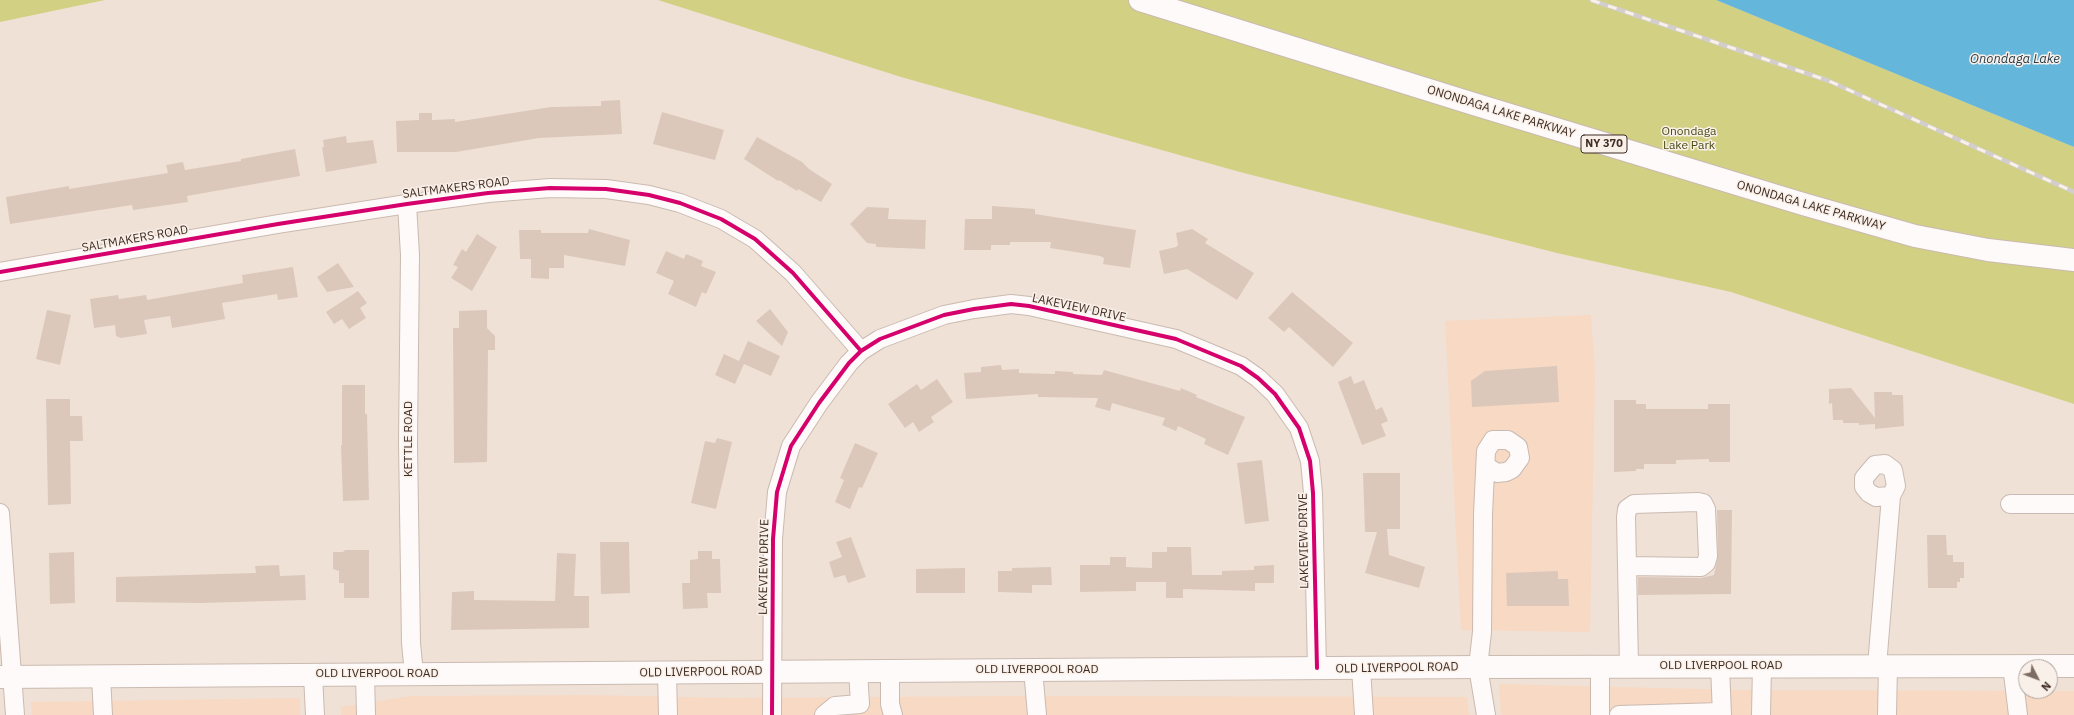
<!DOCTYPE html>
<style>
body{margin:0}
#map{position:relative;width:2074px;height:715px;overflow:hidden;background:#f0e1d6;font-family:"IBM Plex Sans",sans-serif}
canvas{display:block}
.north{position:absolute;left:2018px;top:659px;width:40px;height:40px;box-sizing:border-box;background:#faf0ea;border:1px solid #afa29a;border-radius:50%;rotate:132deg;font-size:11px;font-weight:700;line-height:16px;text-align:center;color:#3f2d22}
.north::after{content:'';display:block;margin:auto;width:14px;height:18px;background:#7d6c61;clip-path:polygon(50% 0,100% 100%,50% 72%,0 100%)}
</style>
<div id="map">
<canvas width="2074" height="715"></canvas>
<div class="north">N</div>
</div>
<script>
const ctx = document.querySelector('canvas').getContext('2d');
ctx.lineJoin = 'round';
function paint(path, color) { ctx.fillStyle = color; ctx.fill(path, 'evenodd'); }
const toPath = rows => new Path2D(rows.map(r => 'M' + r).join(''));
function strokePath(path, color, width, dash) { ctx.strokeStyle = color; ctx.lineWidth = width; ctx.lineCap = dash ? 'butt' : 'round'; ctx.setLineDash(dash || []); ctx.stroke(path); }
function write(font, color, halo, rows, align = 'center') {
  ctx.font = font + ' "IBM Plex Sans",sans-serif'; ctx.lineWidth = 3; ctx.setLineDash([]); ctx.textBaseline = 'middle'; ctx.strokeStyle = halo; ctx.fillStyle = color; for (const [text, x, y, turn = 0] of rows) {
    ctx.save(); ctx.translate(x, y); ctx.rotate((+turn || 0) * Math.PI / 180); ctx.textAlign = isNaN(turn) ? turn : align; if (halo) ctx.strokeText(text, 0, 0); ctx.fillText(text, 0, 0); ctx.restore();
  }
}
const built = toPath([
 [1591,315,1595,373,1590,632,1461,630,1445,321],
 [1499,684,1740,690,2074,691,2074,715,1501,715],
 [588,695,729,698,1027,696,1467,697,1469,715,341,715,341,707,411,696],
 [300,698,300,715,32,715,31,702]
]);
const green = toPath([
 [0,0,105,0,0,22],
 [658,0,1716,0,2074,147,2074,404,1731,292,1557,253,1240,172,901,77]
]);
const water = toPath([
 [1716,0,2074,0,2074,147]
]);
const building = toPath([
 [620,100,622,134,539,138,456,152,397,152,396,121,419,120,419,113,432,113,432,120,455,119,455,122,551,107,601,106,601,101],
 [662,112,724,130,715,160,653,144],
 [346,136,347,143,373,140,377,163,326,172,322,147,324,147,323,140],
 [757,137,802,162,809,169,832,184,821,202,798,189,797,191,779,180,778,181,744,159],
 [295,149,300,176,187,196,188,202,133,210,132,205,10,224,6,197,69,186,69,189,168,173,166,165,183,162,185,170,241,161,241,159],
 [992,206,1035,209,1035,214,1136,230,1130,268,1103,264,1104,258,1100,256,1050,248,1051,242,1010,242,1010,245,991,245,991,250,964,250,965,219,992,219],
 [867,207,889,208,888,219,926,220,925,249,876,247,876,244,867,243,850,224],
 [589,229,630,240,625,266,564,255,564,268,549,268,549,279,531,278,531,259,520,259,519,230,541,230,541,233,588,233],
 [1192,229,1208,239,1205,243,1254,273,1237,300,1187,269,1164,274,1159,251,1176,247,1178,245,1176,233],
 [477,234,497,247,472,291,451,278,458,267,453,265,462,249,466,252],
 [666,251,684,259,686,254,703,261,701,266,716,272,706,294,702,292,696,307,668,294,674,281,656,273],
 [338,263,354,287,327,292,317,277],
 [293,267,298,297,278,300,277,294,222,303,225,319,172,328,170,316,144,320,147,334,121,338,116,336,115,325,94,328,90,299,118,295,119,299,146,295,147,300,243,283,242,275],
 [358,291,367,303,360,308,366,318,349,329,342,319,334,324,326,312],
 [1292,292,1353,343,1333,367,1289,327,1284,332,1268,318],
 [770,309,788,332,782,346,756,321],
 [47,310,71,315,60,365,36,359],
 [487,310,487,328,495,336,495,350,488,350,487,462,454,463,453,328,459,328,459,311],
 [748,341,780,356,771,376,744,364,735,384,715,375,724,354,739,361],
 [1001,365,1002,370,1019,369,1019,373,1055,374,1055,371,1073,372,1073,374,1102,375,1104,370,1180,391,1181,388,1197,395,1196,397,1245,417,1228,455,1204,444,1206,439,1178,426,1176,431,1162,425,1165,418,1112,403,1110,411,1095,407,1098,398,1038,397,1038,394,966,399,964,373,981,372,981,367],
 [1557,366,1559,402,1472,407,1471,381,1485,371],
 [1351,376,1354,384,1364,380,1376,410,1382,407,1388,421,1381,424,1386,436,1362,445,1338,382],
 [937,379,953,402,931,417,934,422,919,432,913,422,905,428,888,404,917,384,921,390],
 [342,385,365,385,365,414,367,414,369,500,343,501,341,445,342,445],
 [1851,388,1875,418,1874,392,1892,392,1892,395,1903,395,1904,426,1875,429,1875,424,1859,425,1859,423,1843,423,1843,420,1833,420,1832,403,1829,404,1829,389],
 [46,399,70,399,70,416,82,416,83,441,70,441,71,504,48,505],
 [1614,400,1636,400,1636,404,1646,404,1646,409,1708,409,1708,404,1730,404,1730,462,1709,462,1709,459,1676,460,1676,464,1644,464,1644,469,1636,469,1636,471,1614,472],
 [717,438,732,442,716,509,691,503,705,441,715,443],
 [855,443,878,453,862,488,859,487,850,509,835,502,844,480,840,478],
 [1262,460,1269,521,1245,524,1237,463],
 [1363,473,1400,473,1400,529,1387,529,1389,555,1425,567,1419,588,1365,573,1377,532,1365,532],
 [1717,510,1732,510,1731,594,1638,595,1638,577,1701,578,1714,575,1718,556],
 [1927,535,1946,535,1947,555,1953,555,1953,562,1964,562,1964,578,1960,578,1960,582,1957,582,1957,588,1928,588],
 [851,537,866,577,848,583,845,575,834,578,829,562,842,557,836,542],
 [600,542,629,542,630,593,601,594],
 [1167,547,1191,547,1192,575,1222,575,1222,571,1254,570,1254,566,1274,565,1274,583,1255,583,1255,591,1183,589,1183,598,1166,598,1166,582,1136,582,1136,591,1080,592,1080,565,1110,565,1110,557,1126,557,1126,567,1152,568,1152,552,1167,552],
 [345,550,369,550,369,598,344,598,344,583,339,583,339,571,333,569,333,552,343,552],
 [698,551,712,551,712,559,720,559,721,593,707,593,708,608,683,609,682,583,690,583,690,560,698,559],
 [74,552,75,603,50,604,49,553],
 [557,553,576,554,574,596,589,596,589,628,451,630,452,592,474,591,474,600,555,601],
 [279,565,280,576,305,575,306,600,200,603,116,602,116,577,256,573,255,566],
 [1051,567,1052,585,1032,585,1032,593,998,592,998,571,1012,571,1012,568],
 [965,568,965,593,916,593,916,569],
 [1558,571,1558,579,1568,579,1569,606,1507,606,1506,573]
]);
const minor = toPath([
 [407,204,410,255,408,443,411,643,414,674],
 [0,272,278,224,407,204,488,193,550,188,606,189,649,195,680,203,721,219,755,239,793,273,861,351],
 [2010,504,2074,504],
 [0,513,15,715],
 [1627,566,1701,567,1706,563,1708,556,1706,509,1703,503,1698,502,1634,504,1627,509,1626,517,1627,566,1629,666],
 [2012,665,2018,715],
 [1720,666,1722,715],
 [1877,666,1891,496,1896,486,1893,470,1885,464,1875,465,1864,478,1864,487,1869,493,1876,497,1891,496],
 [1361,668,1364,715],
 [1033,669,1037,715],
 [890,671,890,704,893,715],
 [667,672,668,715],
 [365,674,366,715],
 [313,675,315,715],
 [101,676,103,715],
 [772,715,773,539,777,492,791,446,819,403,849,363,861,351,880,339,944,315,974,309,1011,304,1029,306,1176,339,1241,366,1258,378,1275,394,1299,428,1310,461,1313,493,1317,668],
 [824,715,835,706,860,704,858,670],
 [1486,715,1478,667,1482,632,1483,514,1486,451,1493,440,1508,440,1518,447,1520,458,1512,469,1506,472,1497,473,1486,466],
 [1600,715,1600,666],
 [1619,715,1721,712],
 [1761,715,1762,666],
 [1887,715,1888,666]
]);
const major = toPath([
 [1140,0,1477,105,1803,204,1915,236,1988,250,2074,260],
 [0,677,1478,667,2074,666]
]);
const rail = toPath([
 [1591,0,1829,81,2074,192]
]);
const cycleway = toPath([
 [0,272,278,224,407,204,488,193,550,188,606,189,649,195,680,203,721,219,755,239,793,273,861,351],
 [772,715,773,539,777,492,791,446,819,403,849,363,861,351,880,339,944,315,974,309,1011,304,1029,306,1176,339,1241,366,1258,378,1275,394,1299,428,1310,461,1313,493,1317,668]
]);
const shields = [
 [1604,144,46]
];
const shieldNames = [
 ["NY 370",1604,144]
];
const streetNames = [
 ["ONONDAGA LAKE PARKWAY",1501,112,17],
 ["SALTMAKERS ROAD",456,188,-7],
 ["ONONDAGA LAKE PARKWAY",1811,206,16],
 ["SALTMAKERS ROAD",135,239,-10],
 ["LAKEVIEW DRIVE",1079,308,12],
 ["KETTLE ROAD",409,439,-90],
 ["LAKEVIEW DRIVE",1304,541,-91],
 ["LAKEVIEW DRIVE",764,567,-89],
 ["OLD LIVERPOOL ROAD",1721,666],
 ["OLD LIVERPOOL ROAD",1397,668,-1],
 ["OLD LIVERPOOL ROAD",1037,670],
 ["OLD LIVERPOOL ROAD",701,672,-1],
 ["OLD LIVERPOOL ROAD",377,674]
];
const parkNames = [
 ["Onondaga",1689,132],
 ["Lake Park",1689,146]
];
const waterNames = [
 ["Onondaga Lake",2015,59]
];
paint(built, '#f7d9c4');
paint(green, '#d1d083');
paint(water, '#64b6da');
paint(building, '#dbc8bb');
strokePath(minor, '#cabab0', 20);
strokePath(major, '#cabab0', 24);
strokePath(minor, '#fdfaf9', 18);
strokePath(major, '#fdfaf9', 22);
strokePath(rail, '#d3cecb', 4.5);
strokePath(rail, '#faf0ea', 3, [9]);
strokePath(cycleway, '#d6006c', 4);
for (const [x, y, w] of shields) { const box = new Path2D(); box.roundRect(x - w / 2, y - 9, w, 18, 3); ctx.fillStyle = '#faf0ea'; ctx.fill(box); strokePath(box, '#3f2d22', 1); }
write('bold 11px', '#3f2d22', null, shieldNames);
write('12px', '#3f2d22', '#faf0ea', streetNames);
write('12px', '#474b13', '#faf0ea', parkNames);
write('italic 13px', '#273f4d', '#faf0ea', waterNames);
</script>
